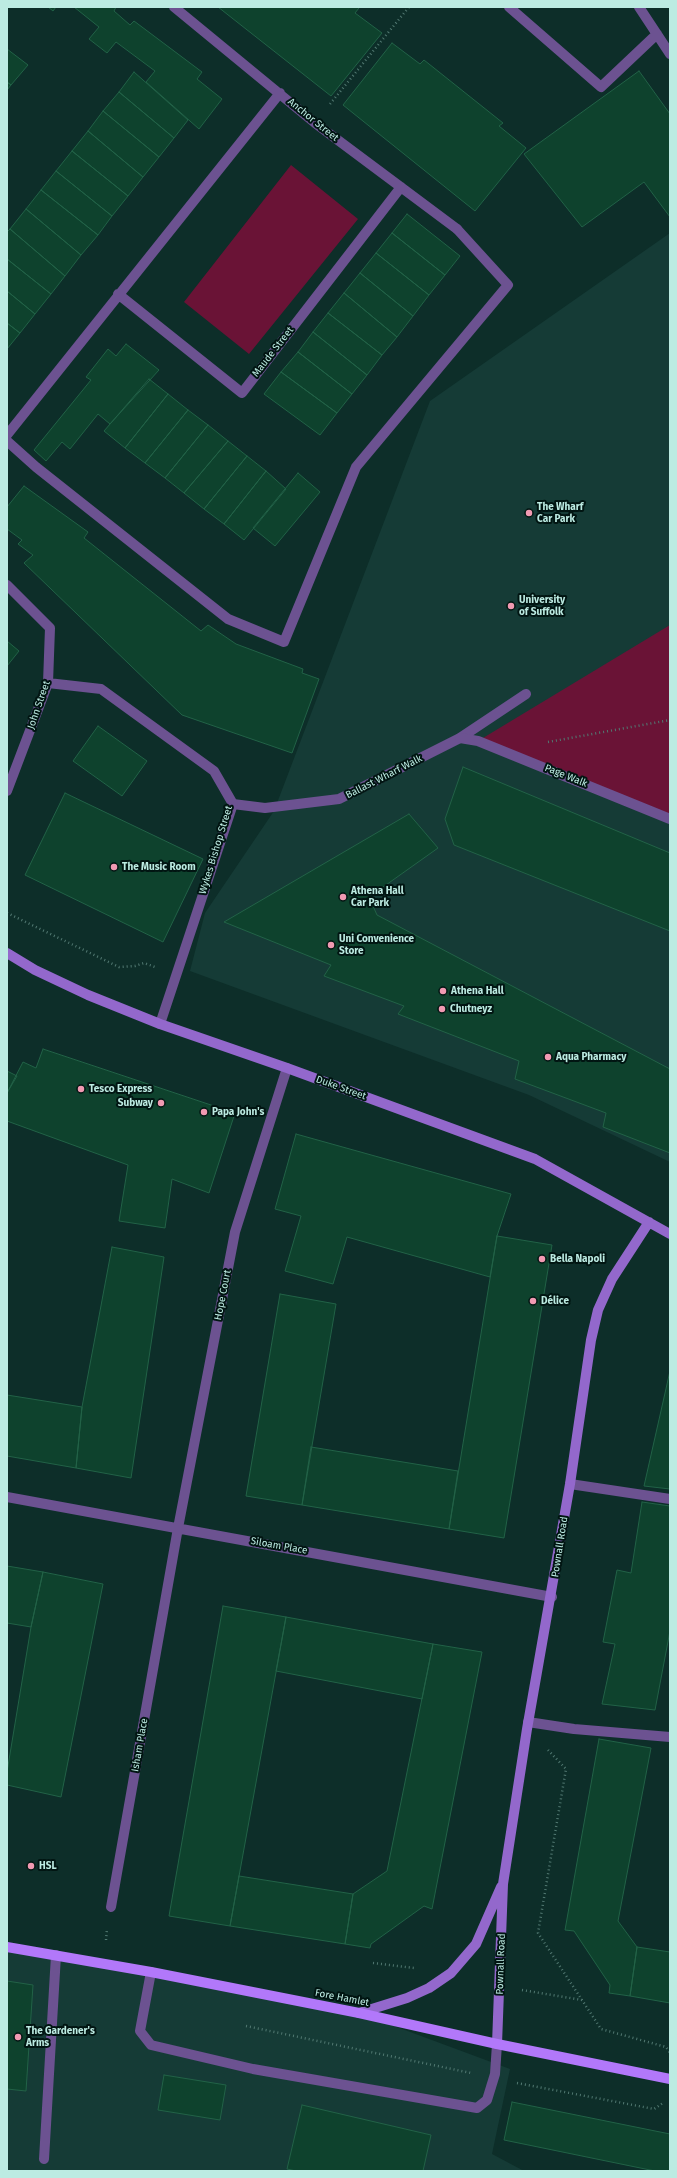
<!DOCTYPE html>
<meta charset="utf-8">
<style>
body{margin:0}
#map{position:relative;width:677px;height:2178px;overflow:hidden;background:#0d2e29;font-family:"Fira Sans",sans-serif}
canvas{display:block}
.frame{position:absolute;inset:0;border:8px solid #bcebe2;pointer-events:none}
</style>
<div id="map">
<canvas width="677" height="2178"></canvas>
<div class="frame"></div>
</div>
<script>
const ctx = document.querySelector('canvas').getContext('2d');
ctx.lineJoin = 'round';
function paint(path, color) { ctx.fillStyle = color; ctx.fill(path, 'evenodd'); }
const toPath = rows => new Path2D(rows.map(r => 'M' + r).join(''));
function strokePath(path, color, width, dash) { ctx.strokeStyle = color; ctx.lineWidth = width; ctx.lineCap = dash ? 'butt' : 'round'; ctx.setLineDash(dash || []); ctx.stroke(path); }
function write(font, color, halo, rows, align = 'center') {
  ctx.font = font + ' "Fira Sans",sans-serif'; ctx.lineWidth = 4; ctx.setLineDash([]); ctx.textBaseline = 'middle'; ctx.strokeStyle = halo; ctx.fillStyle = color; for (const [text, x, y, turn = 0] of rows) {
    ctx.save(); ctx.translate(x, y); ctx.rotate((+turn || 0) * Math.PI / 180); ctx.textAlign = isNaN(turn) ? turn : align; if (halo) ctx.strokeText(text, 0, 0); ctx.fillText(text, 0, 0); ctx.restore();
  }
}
const built = toPath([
 [670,233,670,1162,529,1095,190,971,205,913,274,811,430,401],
 [7,1947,359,2013,510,2069,492,2154,524,2171,7,2171]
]);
const green = toPath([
 [291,165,358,219,249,354,184,302],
 [670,625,670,819,478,741]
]);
const building = toPath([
 [48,7,56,7,53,11,48,7],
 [74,7,116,7,114,11,130,25,134,21,202,72,197,79,222,99,199,129,146,82,155,71,116,42,107,53,89,39,99,27,74,7],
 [218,7,357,7,359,8,355,13,382,33,331,96,218,7],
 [392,43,420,64,424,60,503,123,499,126,526,148,475,211,343,105,392,43],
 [7,49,28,65,11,85,7,82,7,49],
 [639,71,670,114,670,217,644,182,582,227,524,154,639,71],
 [134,72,188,120,174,138,119,92,134,72],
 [7,82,11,85,7,90,7,82],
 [119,92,174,138,159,157,103,111,119,92],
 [103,111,159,157,143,177,88,131,103,111],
 [88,131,143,177,128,196,72,151,88,131],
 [72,151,128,196,112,216,56,171,72,151],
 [56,171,112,216,98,235,41,190,56,171],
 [41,190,98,235,81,255,26,209,41,190],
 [26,209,81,255,65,276,10,229,26,209],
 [407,214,460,256,445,275,392,233,407,214],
 [10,229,65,276,51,294,7,259,7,232,10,229],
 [392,233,445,275,429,295,376,253,392,233],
 [376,253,429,295,413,316,360,273,376,253],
 [7,259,51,294,35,314,7,291,7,259],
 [360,273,413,316,397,337,344,293,360,273],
 [7,291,35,314,20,333,7,323,7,291],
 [344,293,397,337,382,355,328,313,344,293],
 [328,313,382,355,367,375,313,332,328,313],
 [7,323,20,333,7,349,7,323],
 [313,332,367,375,352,394,298,352,313,332],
 [126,344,159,370,110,424,98,414,70,449,62,442,46,461,34,450,91,380,86,377,108,349,116,356,126,344],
 [298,352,352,394,337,413,281,372,298,352],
 [281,372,337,413,320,435,264,394,281,372],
 [149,379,168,394,125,448,104,431,149,379],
 [168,394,188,410,145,463,125,448,168,394],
 [188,410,208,425,165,478,145,463,188,410],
 [208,425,228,441,184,493,165,478,208,425],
 [228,441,247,456,204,509,184,493,228,441],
 [247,456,266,471,224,524,204,509,247,456],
 [266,471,286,489,244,540,224,524,266,471],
 [298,473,320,492,275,546,253,528,298,473],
 [24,486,88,532,84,538,201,631,208,625,236,644,303,669,302,673,319,679,292,753,182,715,24,563,33,555,18,544,22,540,7,529,7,507,24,486],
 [7,641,19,651,7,666,7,641],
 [98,726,147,761,122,796,73,761,98,726],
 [463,767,670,853,670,931,454,845,445,819,463,767],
 [65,793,203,859,163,942,25,875,65,793],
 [409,814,438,848,369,897,377,915,670,1069,670,1153,603,1127,606,1113,515,1079,519,1061,398,1014,404,1006,324,976,331,965,224,922,409,814],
 [43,1049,235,1113,209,1193,172,1179,165,1228,119,1221,128,1165,7,1121,7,1093,23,1062,36,1068,43,1049],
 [7,1071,17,1076,7,1093,7,1071],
 [296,1134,511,1194,497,1236,490,1277,347,1237,333,1284,285,1271,301,1216,275,1209,296,1134],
 [497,1236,552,1245,504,1538,449,1529,497,1236],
 [112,1247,164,1257,131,1478,76,1468,82,1407,112,1247],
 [280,1294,336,1304,302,1505,246,1496,280,1294],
 [670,1371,670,1489,644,1486,670,1371],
 [7,1395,82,1407,76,1468,7,1456,7,1395],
 [311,1447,458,1471,449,1529,302,1505,311,1447],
 [642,1502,670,1506,670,1631,655,1710,602,1704,615,1644,603,1642,617,1570,631,1573,642,1502],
 [7,1566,43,1572,31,1627,7,1623,7,1566],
 [43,1572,103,1584,61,1797,7,1785,7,1772,31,1627,43,1572],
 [223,1606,286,1617,230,1926,169,1916,223,1606],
 [286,1617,433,1644,422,1699,276,1671,286,1617],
 [433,1644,482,1652,432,1909,424,1906,371,1944,370,1948,345,1944,353,1894,387,1871,433,1644],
 [599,1739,651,1748,618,1921,637,1947,630,1996,609,1993,610,1985,574,1931,565,1930,599,1739],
 [239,1876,353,1894,345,1944,230,1926,239,1876],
 [637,1947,670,1952,670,2003,630,1996,637,1947],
 [7,1981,33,1985,26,2091,7,2089,7,1981],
 [164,2075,226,2085,220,2120,158,2110,164,2075],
 [512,2102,670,2134,670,2171,655,2171,504,2140,512,2102],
 [302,2105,431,2135,423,2171,296,2171,287,2169,302,2105]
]);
const path = toPath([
 [330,104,409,7],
 [548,742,670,720],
 [7,913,119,967,135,966,144,963,155,967],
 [548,1750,566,1769,538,1933,601,2029,666,2047,670,2053],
 [106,1940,107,1929],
 [373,1963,414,1968],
 [522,1990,582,2000],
 [246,2026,471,2073],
 [517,2083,654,2109,663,2103]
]);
const lane = toPath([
 [7,441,36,467,228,619,284,642,356,467,508,285,457,229],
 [233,804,265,808,339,799,460,738,526,694],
 [570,1484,670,1499],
 [528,1722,574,1729,670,1737],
 [151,1972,140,2031,151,2045,253,2069,477,2108,487,2100,495,2074,497,2044],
 [44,2159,56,1955]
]);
const street = toPath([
 [174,7,315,123,457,229],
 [509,7,601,87,657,34],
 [639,7,670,54],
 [118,294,242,393,401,187],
 [7,435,280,93],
 [7,585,50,628,48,683,7,791],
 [48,683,101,689,214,771,233,804,160,1024],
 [460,738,478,741,670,819],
 [7,1497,552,1597],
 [111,1907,178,1528,235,1232,287,1068]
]);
const secondary = toPath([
 [7,953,35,970,88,995,160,1024,287,1068,535,1159,670,1234],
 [359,2013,407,1998,429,1988,451,1973,476,1944,501,1887],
 [497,2044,503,1884,527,1729,570,1484,591,1340,598,1310,612,1279,649,1222]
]);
const primary = toPath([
 [7,1947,151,1972,359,2013,497,2044,670,2079]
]);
const markers = [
 [529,513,4,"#f19ab2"],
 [511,606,4,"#f19ab2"],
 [114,867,4,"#f19ab2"],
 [343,897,4,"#f19ab2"],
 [331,945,4,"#f19ab2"],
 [443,991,4,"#f19ab2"],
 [442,1009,4,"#f19ab2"],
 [548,1057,4,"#f19ab2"],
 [81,1089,4,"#f19ab2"],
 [161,1103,4,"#f19ab2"],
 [204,1112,4,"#f19ab2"],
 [542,1259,4,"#f19ab2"],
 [533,1301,4,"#f19ab2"],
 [31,1866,4,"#f19ab2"],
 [18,2037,4,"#f19ab2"]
];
const streetNames = [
 ["Anchor Street",313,120,39],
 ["Maude Street",273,352,-52],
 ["John Street",39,705,-71],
 ["Page Walk",566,776,22],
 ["Ballast Wharf Walk",384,777,-27],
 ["Wykes Bishop Street",216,850,-73],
 ["Duke Street",341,1088,20],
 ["Hope Court",223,1295,-79],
 ["Siloam Place",279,1546,10],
 ["Pownall Road",560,1547,-81],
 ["Isham Place",140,1745,-80],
 ["Pownall Road",501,1964,-88],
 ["Fore Hamlet",342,1998,11]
];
const poiNames = [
 ["The Wharf",537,507],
 ["Car Park",537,519],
 ["University",519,600],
 ["of Suffolk",519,612],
 ["The Music Room",122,867],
 ["Athena Hall",351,891],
 ["Car Park",351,903],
 ["Uni Convenience",339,939],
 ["Store",339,951],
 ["Athena Hall",451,991],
 ["Chutneyz",450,1009],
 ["Aqua Pharmacy",556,1057],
 ["Tesco Express",89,1089],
 ["Subway",153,1103,"right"],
 ["Papa John's",212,1112],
 ["Bella Napoli",550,1259],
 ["Délice",541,1301],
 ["HSL",39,1866],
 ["The Gardener's",26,2031],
 ["Arms",26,2043]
];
paint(built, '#153b36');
paint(green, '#6a1336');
paint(building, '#0e422d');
strokePath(building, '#226247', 1);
strokePath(path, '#527972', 2.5, [1, 3]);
strokePath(lane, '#6c5291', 10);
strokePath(street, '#6c5291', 10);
strokePath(secondary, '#9368cc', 10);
strokePath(primary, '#b278fa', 10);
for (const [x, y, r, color] of markers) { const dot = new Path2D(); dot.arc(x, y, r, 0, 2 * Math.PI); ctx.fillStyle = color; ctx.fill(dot); strokePath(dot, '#011512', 1.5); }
write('10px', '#bcebe2', '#011512', streetNames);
write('bold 10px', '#bcebe2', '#011512', poiNames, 'left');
</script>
